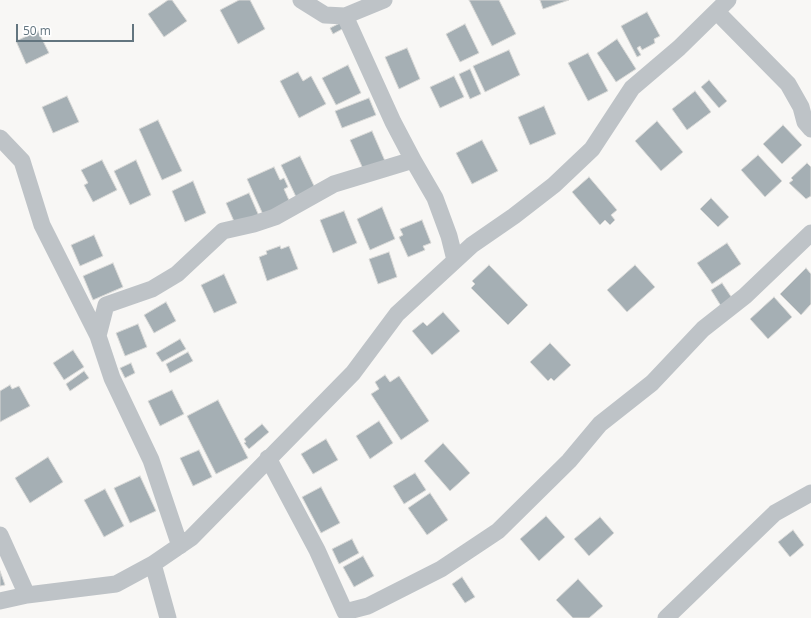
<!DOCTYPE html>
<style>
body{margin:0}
#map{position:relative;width:811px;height:618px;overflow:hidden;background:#f8f7f5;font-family:"Open Sans",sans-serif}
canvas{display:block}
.scale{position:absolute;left:16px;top:24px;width:118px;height:18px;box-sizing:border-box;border:2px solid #63757f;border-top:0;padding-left:5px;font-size:12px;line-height:14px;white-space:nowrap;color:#63757f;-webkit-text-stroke:3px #fff;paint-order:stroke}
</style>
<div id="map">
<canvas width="811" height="618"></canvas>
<div class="scale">50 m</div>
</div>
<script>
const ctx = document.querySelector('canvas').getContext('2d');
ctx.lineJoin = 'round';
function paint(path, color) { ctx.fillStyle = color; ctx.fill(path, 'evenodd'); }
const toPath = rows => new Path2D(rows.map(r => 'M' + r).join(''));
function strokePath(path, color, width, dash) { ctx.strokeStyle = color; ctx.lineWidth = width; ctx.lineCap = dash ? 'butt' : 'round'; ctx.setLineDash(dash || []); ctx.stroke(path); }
const building = toPath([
 [168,0,172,0,187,21,164,37,148,14,168,0],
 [239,0,250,0,265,29,238,44,220,10,239,0],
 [469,0,499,0,516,34,492,46,469,0],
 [540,0,569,0,543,9,540,0],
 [647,12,660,36,654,39,655,43,642,50,640,46,637,48,641,55,637,57,621,26,647,12],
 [342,22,344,28,333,34,330,28,342,22],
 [465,24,479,53,460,62,446,34,465,24],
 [38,31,49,53,26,64,16,41,38,31],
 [617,39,636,69,616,82,597,53,617,39],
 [407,48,420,79,399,89,385,57,407,48],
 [509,50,520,75,485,92,473,66,509,50],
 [588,53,608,91,588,101,568,63,588,53],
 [348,65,361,93,336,105,322,78,348,65],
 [470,69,481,94,470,99,459,74,470,69],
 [298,72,303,81,311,76,326,104,299,118,280,81,298,72],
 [454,76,464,97,440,108,430,87,454,76],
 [709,80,727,101,719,108,701,87,709,80],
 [695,91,711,112,687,130,672,109,695,91],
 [67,96,79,122,53,133,42,107,67,96],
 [369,98,376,115,342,128,335,111,369,98],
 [544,106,556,134,530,145,518,117,544,106],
 [158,120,182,171,162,180,139,129,158,120],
 [657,121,683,152,661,171,635,141,657,121],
 [783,125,802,145,782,164,763,144,783,125],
 [372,131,385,161,364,171,350,140,372,131],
 [482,140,498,171,472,184,456,153,482,140],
 [758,155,782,181,765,197,741,170,758,155],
 [300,156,316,190,297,199,281,165,300,156],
 [102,160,117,190,93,202,84,185,88,183,81,170,102,160],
 [136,160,151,195,130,205,114,171,136,160],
 [807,163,811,167,811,196,806,199,789,183,793,180,791,178,807,163],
 [274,167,280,180,284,178,288,187,284,189,292,207,265,219,247,179,274,167],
 [589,177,617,210,611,215,615,220,610,225,605,220,600,225,572,192,589,177],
 [193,181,206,213,185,222,172,191,193,181],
 [249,193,259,216,236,226,226,203,249,193],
 [711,198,729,217,718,227,700,209,711,198],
 [382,207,395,239,370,250,357,219,382,207],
 [344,211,357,243,333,253,320,220,344,211],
 [422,220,431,243,423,246,425,250,408,257,399,237,403,235,400,229,422,220],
 [94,235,103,256,80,266,71,245,94,235],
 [727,243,741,264,712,284,697,263,727,243],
 [280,246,281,249,289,246,298,269,267,281,259,257,267,254,266,251,280,246],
 [389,252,397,277,378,284,369,259,389,252],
 [113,263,123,287,93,300,83,276,113,263],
 [489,265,528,305,508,325,471,288,475,284,472,281,489,265],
 [635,265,655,287,627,312,607,290,635,265],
 [806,268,811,274,811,304,801,315,780,294,806,268],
 [224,274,237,303,214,313,201,285,224,274],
 [722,283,732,298,721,306,711,290,722,283],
 [774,297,792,317,768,339,750,319,774,297],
 [166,302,176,321,154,333,144,315,166,302],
 [443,312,460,331,432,355,412,331,423,322,427,326,443,312],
 [138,324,147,347,125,356,116,333,138,324],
 [180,339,186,349,162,362,156,353,180,339],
 [550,343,571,365,554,381,551,378,548,381,530,362,550,343],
 [73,350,84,367,64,380,53,363,73,350],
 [188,352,193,361,170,373,166,364,188,352],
 [131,363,135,373,125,378,120,368,131,363],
 [84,371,89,378,70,391,66,384,84,371],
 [385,375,390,382,399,376,429,421,401,440,371,394,379,389,375,382,385,375],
 [10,385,12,389,19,386,30,406,0,422,0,391,10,385],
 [172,390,184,414,160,426,148,401,172,390],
 [218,400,248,458,216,474,187,416,218,400],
 [379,421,393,443,370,459,356,436,379,421],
 [262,424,269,432,249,449,244,443,246,442,244,439,262,424],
 [326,439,338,460,313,474,301,454,326,439],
 [443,443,470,473,450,491,424,461,443,443],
 [199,450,212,477,193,486,180,458,199,450],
 [48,457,63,482,30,503,15,478,48,457],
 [415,473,426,490,404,504,393,486,415,473],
 [140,476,156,511,130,523,114,488,140,476],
 [321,487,340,523,321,533,302,497,321,487],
 [105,489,124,526,104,537,84,500,105,489],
 [430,493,448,520,427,535,408,508,430,493],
 [546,516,565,537,539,561,520,539,546,516],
 [600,517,614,533,589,556,574,539,600,517],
 [793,530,804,545,790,557,778,542,793,530],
 [352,539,359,553,339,564,332,549,352,539],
 [363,556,374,576,354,587,343,567,363,556],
 [0,571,5,585,0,586,0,571],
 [462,577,475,597,465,603,452,584,462,577],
 [578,579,603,606,589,618,573,618,556,600,578,579]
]);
const minor = toPath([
 [301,0,325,15,345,16,393,122,413,160],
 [717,12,788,84,801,107,805,122,811,129],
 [345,16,384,0],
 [0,138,22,161,42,225,98,336],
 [268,458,317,550,345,612,368,606,441,569,498,531,569,461,600,424,652,383,703,329,745,296,811,233],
 [0,535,27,595],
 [180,546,151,460,112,378,98,336,106,305,152,289,177,274,223,231,254,224,275,217,334,184,413,160,435,198,449,236,455,260],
 [153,564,168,618],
 [0,601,27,595,116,584,153,564,191,538,353,373,397,314,472,245,514,216,554,185,592,149,632,88,679,48,728,0],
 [666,618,775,513,811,493]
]);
paint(building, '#a5afb4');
strokePath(building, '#d9d9d7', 1);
strokePath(minor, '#bec3c7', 17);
</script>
